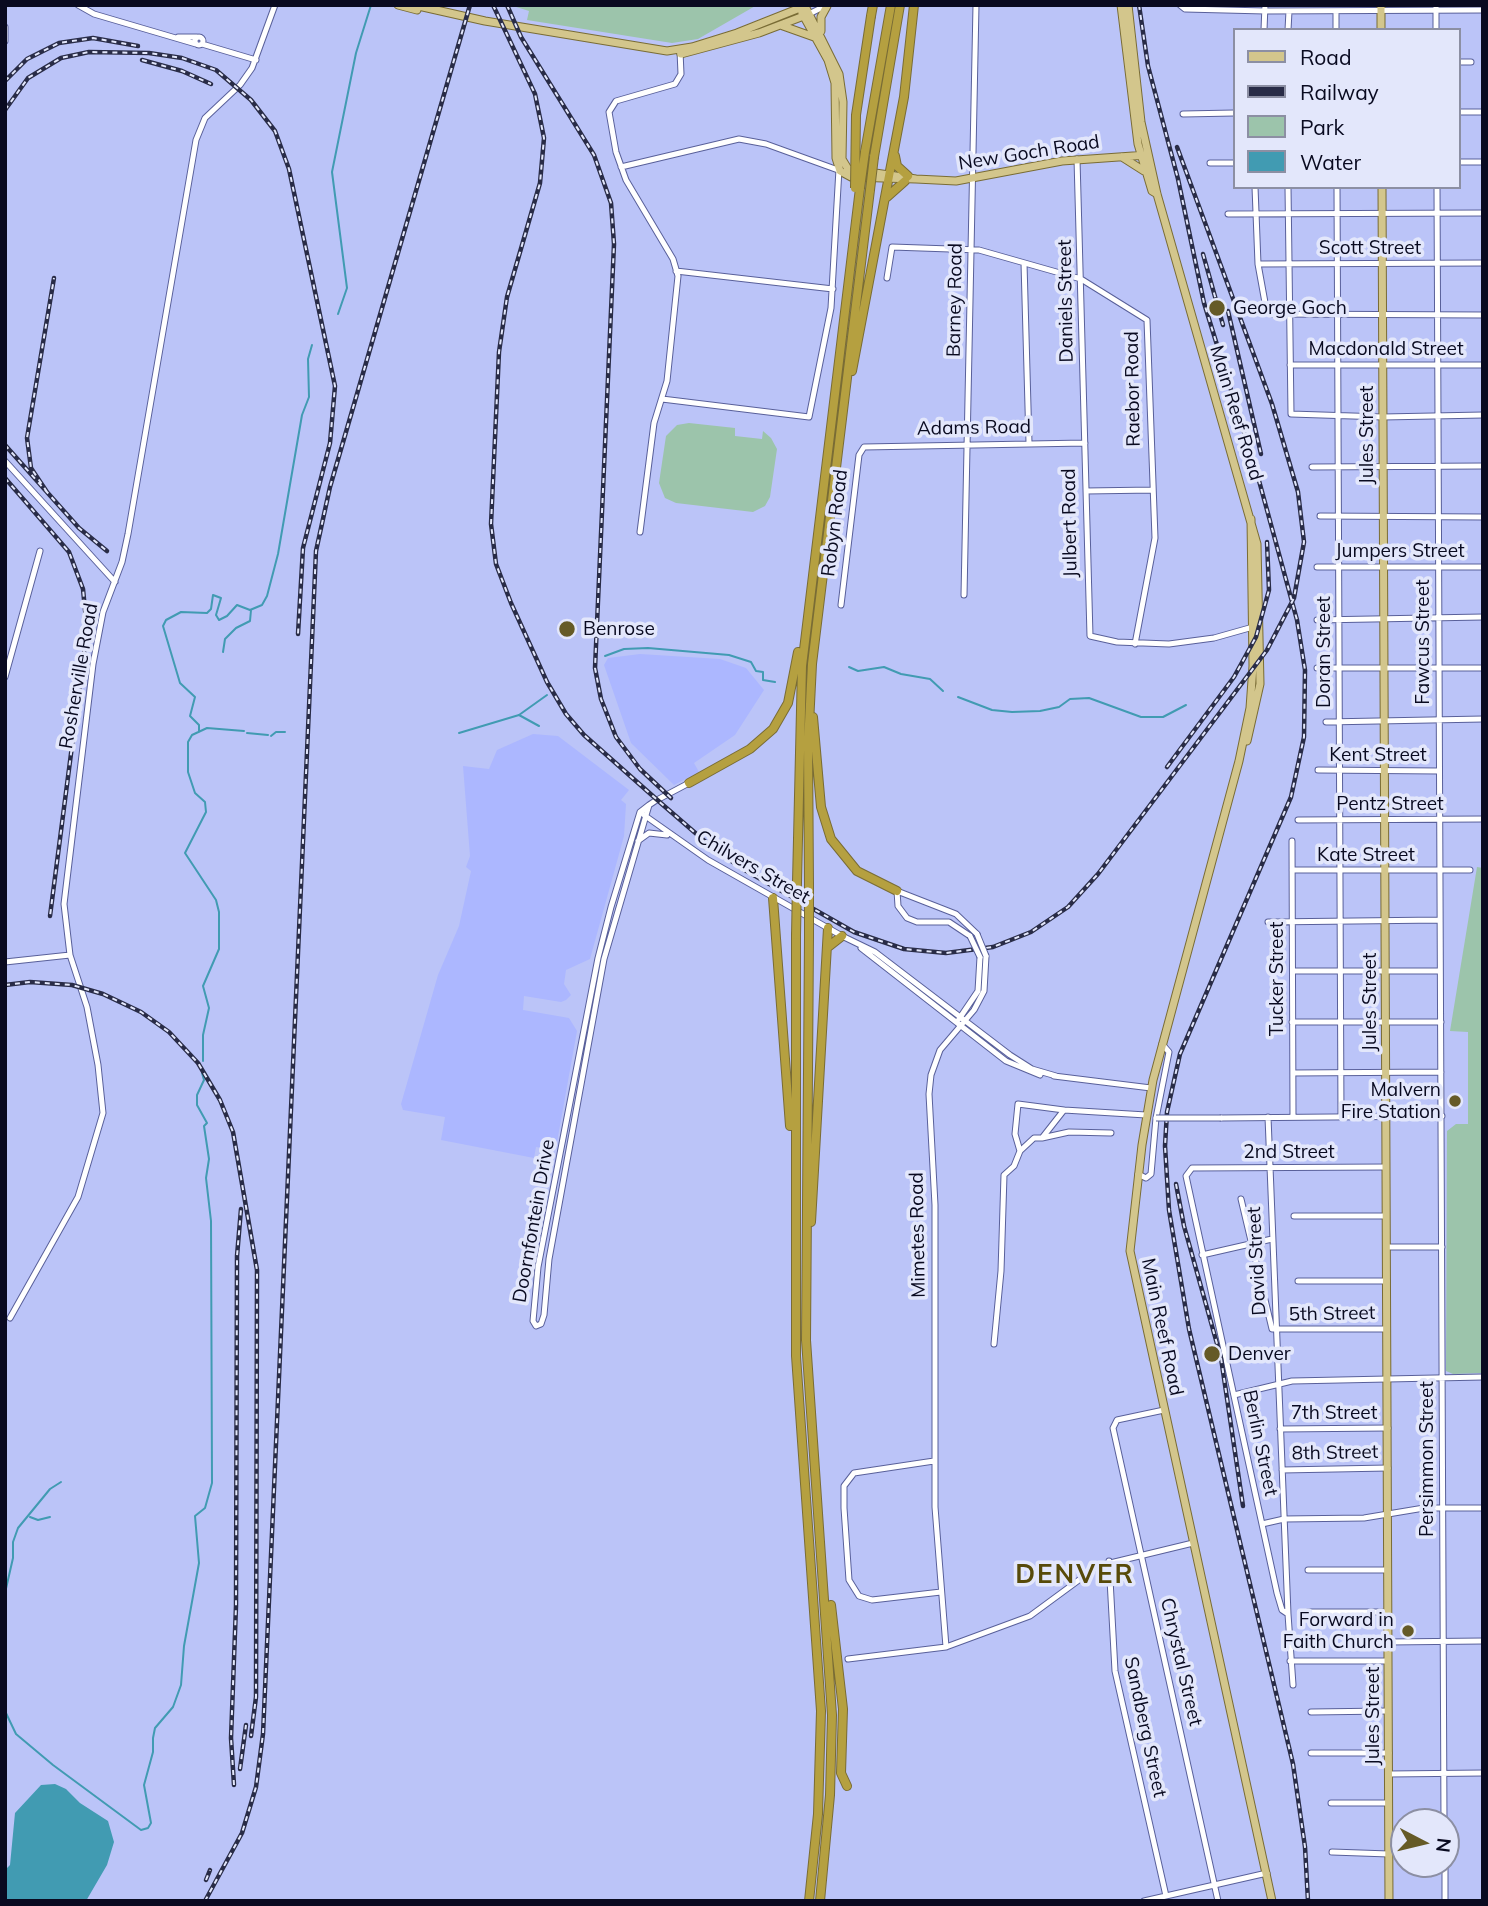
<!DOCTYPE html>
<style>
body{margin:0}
#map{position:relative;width:1488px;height:1906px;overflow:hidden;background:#bbc4f8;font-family:Mulish,sans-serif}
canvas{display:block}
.frame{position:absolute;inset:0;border:7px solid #090a20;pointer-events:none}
.legend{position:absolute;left:1233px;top:28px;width:228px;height:161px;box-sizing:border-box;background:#e3e7fb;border:2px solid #8c8fa3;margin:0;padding:9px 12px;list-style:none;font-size:21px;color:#090a20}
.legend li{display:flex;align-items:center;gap:14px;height:35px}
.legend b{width:35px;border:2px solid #8c8fa3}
.north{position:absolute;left:1390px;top:1808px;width:70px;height:70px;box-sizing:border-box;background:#e3e7fb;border:2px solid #8c8fa3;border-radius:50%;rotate:97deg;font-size:19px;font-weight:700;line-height:28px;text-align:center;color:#090a20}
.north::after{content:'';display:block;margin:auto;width:24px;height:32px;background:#655a27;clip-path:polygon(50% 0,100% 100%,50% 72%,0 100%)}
</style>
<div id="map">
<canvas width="1488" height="1906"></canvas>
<div class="frame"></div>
<ul class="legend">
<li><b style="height:9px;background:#d3c68c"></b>Road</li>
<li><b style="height:9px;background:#292c47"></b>Railway</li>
<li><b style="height:19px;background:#9cc4ab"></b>Park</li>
<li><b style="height:19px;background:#419bb2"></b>Water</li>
</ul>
<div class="north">N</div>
</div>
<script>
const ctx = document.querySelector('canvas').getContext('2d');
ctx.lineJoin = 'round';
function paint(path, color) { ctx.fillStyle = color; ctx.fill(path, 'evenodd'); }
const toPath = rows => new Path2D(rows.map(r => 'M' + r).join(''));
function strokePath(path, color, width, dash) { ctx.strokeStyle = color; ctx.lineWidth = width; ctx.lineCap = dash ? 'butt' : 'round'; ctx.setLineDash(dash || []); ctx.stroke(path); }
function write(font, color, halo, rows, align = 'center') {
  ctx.font = font + ' Mulish,sans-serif'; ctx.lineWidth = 7; ctx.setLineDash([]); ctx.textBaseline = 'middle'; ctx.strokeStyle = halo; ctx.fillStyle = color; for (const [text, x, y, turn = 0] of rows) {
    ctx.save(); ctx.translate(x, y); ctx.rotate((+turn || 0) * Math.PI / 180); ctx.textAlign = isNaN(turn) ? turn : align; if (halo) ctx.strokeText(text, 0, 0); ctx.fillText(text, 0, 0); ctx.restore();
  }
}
const built = toPath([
 [640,654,720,659,746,668,764,690,735,735,694,763,699,772,674,785,631,743,604,665,608,658],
 [533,734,558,736,629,790,621,800,626,804,624,836,590,959,566,970,564,984,571,995,566,1000,561,1002,524,996,523,1010,569,1018,577,1031,557,1142,547,1149,536,1147,534,1158,441,1140,445,1117,403,1110,401,1104,438,975,459,926,471,871,466,867,470,856,463,766,489,769,497,750]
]);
const green = toPath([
 [510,5,757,5,698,39,672,43,527,20,529,11],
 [689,423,735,428,735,436,762,439,763,431,771,438,777,449,770,497,765,506,753,512,676,503,665,498,659,483,666,436,677,425],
 [1477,867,1483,868,1483,1373,1453,1374,1446,1371,1447,1131,1456,1124,1468,1124,1468,1032,1450,1031]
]);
const water = toPath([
 [55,1784,66,1789,80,1803,108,1821,114,1842,107,1865,86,1901,5,1901,5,1870,10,1865,15,1813,41,1785]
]);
const stream = toPath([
 [338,314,347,288,332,172,356,53,371,5],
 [223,652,225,639,236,628,250,621,251,610],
 [605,656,624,649,648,648,729,655,751,662,756,671,763,672,763,680,775,682],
 [849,667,858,671,884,667,901,674,930,679,943,691],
 [958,697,992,710,1012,712,1040,711,1059,707,1070,699,1089,698,1141,717,1163,717,1186,705],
 [519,715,539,726],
 [199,732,199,725,190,716,195,697,180,683,163,626,166,620,181,612,207,613,211,609,213,595,221,598,216,615,219,620,227,616,237,605,250,610,262,605,267,596,278,554,302,415,309,397,308,359,312,345],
 [247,733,268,735],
 [459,733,519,715,547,695],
 [271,736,276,732,285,732],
 [203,1061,203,1035,209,1008,203,986,219,949,219,912,216,900,185,853,206,812,205,802,195,793,188,772,188,742,192,735,207,728,244,731],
 [30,1517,38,1520,50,1517],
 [5,1593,13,1558,13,1542,18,1528,50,1489,61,1482],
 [5,1711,16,1734,53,1765,141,1830,148,1828,151,1823,144,1785,153,1752,153,1738,155,1728,173,1707,181,1685,184,1646,199,1563,195,1516,205,1508,212,1483,211,1221,206,1178,209,1159,204,1126,207,1123,197,1105,197,1095,204,1080,202,1073]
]);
const minor = toPath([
 [78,5,94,14,196,44],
 [1180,5,1185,9,1265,11,1483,10],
 [1436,5,1436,30],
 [1336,11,1336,30],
 [809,14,827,5],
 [5,27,5,41],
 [1264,30,1265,5],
 [1288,30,1289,11],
 '195 41a4 4 0 1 1 8 0a4 4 0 1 1-8 0Z',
 [178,37,197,37],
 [202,44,256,60],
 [1458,62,1471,62],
 [1458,112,1483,112],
 [1183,114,1234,113],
 [1077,159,1090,636,1117,642,1169,644,1214,638,1253,627],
 [1458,162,1483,162],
 [1210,163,1234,163],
 [621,167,739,139,766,144,838,170],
 [1255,187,1258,264,1266,308,1272,314,1483,315],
 [1288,187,1291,414,1383,417,1483,415],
 [1337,187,1341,1117],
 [1437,187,1444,1822],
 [1228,214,1483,213],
 [1024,263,1029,443],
 [1258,264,1483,263],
 [676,271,833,289],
 [887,278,892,247,979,250,1081,279,1147,320,1155,538,1135,644],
 [1290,365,1483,365],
 [662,399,809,417,831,308,839,169],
 [5,461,115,582],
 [1312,467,1483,466],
 [1086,491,1153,490],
 [1320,516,1483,517],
 [640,532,654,423,667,381,678,276,673,259,626,180,616,152,609,112,616,101,675,84,681,74,680,51],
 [1317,567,1483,567],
 [964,595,976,5],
 [841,605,859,455,864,447,1085,443],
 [1317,620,1483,617],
 [1317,668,1483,668],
 [5,677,40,551],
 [1326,722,1483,719],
 [1318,770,1439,771],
 [649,805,604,959,549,1259,544,1315,541,1324,536,1326,533,1321,538,1267,598,958,611,907,640,812,649,805,655,801,689,783],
 [644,815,708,860,842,936,875,952,1010,1055,1032,1069,1056,1076],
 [1298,820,1483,819],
 [638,841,649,833,667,835],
 [1292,841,1293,1117],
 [1292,870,1470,870],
 [1268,922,1440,920],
 [970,936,949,922,917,922,907,918,898,906,897,891,956,914,977,934],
 [861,948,1006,1061,1040,1075],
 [5,962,70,955],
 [1293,971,1440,971],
 [959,1019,978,991,980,957],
 [1292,1022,1441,1022],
 [1293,1073,1441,1072],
 [1054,1076,1151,1088],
 [1268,1117,1288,1614],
 [1221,1118,1442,1116],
 [1042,1138,1069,1132,1111,1133],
 [1020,1151,1015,1134,1018,1104,1064,1110],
 [1138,1174,1146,1178,1151,1174,1156,1118,1169,1052,1162,1044],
 [1241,1199,1272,1329,1387,1329],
 [1294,1216,1386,1216],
 [1387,1247,1442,1247],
 [1202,1255,1272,1239],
 [1298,1281,1387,1281],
 [10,1318,78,1197,103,1113,98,1065,87,1007,70,955,64,904,93,664,103,612,122,562,128,534,196,140,205,118,240,85,252,68,275,5],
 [994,1344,1001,1271,1004,1175,1014,1166,1020,1151,1034,1138,1042,1138,1064,1110,1146,1115],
 [1234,1395,1292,1381,1483,1377],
 [1164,1410,1117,1420,1113,1428,1218,1901],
 [1280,1429,1388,1428],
 [934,1461,854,1473,844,1486,844,1508,849,1580,859,1596,872,1600,941,1592],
 [1282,1470,1388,1468],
 [1262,1524,1284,1519,1364,1518,1424,1508,1483,1508],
 [1109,1561,1115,1671,1166,1896],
 [1308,1570,1388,1570],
 [1308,1612,1388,1612],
 [1388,1642,1483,1641],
 [946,1647,935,1507,935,1205,929,1094,931,1075,940,1050,974,1010,984,991,986,956],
 [848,1659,946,1647,1030,1616,1098,1566,1193,1543],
 [1290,1661,1388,1661],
 [1293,1685,1288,1614,1282,1610,1277,1593,1186,1176,1192,1168,1386,1167],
 [1311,1712,1388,1711],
 [1311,1753,1389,1753],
 [1389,1774,1483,1773],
 [1331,1803,1389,1803],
 [1332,1852,1389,1854],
 [1445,1864,1445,1901],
 [1144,1901,1267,1873]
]);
const major = toPath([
 [398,5,417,10],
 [414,5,485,21,667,51,692,47,737,33,805,6,839,74,843,102,842,159,848,169,916,179,956,181,1062,161,1147,155],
 [1121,5,1138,144,1152,191,1157,194],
 [1128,5,1141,122,1157,194,1257,544,1260,684,1247,741],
 [1381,5,1381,30],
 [802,13,828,60,835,83,836,158,840,171,851,177,916,179],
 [783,26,814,37],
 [821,31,821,17,827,6],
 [681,54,759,33,809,14],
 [1122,157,1144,171],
 [1382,187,1389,1901],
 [1251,519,1253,666,1250,708,1239,761,1153,1080,1142,1145,1130,1251,1272,1901]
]);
const highway = toPath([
 [871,16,873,5],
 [865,152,891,5],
 [895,156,897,166,908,176],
 [874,157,900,5],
 [887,197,905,181],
 [852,371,904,97,914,5],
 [813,717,821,807,831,839,857,871,897,891],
 [689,783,750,749,773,729,788,703,798,652],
 [797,882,802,666,860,188],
 [809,885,808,744,812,664,870,190],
 [773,898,790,1126],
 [796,935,796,1356,821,1711,818,1814,809,1901],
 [809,937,806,1340,832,1715,830,1795,820,1901],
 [828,947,842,936],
 [811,1222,828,928],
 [831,1605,843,1709,841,1773,847,1786]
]);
const rail = toPath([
 [493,5,535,94,544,138,540,183,507,297,499,352,491,524,496,564,511,603,547,682,566,714,584,735,663,805,715,850,743,869,854,932,904,949,946,953,993,947,1031,932,1068,907,1098,874,1267,650,1294,598,1304,542,1298,492,1272,404,1177,147],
 [507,5,521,37,594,155,611,203,614,244,595,668,601,699,616,737,640,769,671,798],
 [1139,5,1148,66,1178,179,1204,303,1258,477,1297,620,1305,670,1304,737,1291,797,1180,1054,1167,1112,1165,1146,1169,1210,1189,1329,1293,1764,1305,1847,1308,1901],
 [142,60,182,71,211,84],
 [5,81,27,59,59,43,93,38,138,46],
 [5,110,28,78,61,58,89,52,149,53,182,58,216,70,251,100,275,131,289,169,335,386,330,443,303,548,298,634],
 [1203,254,1223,325],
 [1228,311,1261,454],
 [5,445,79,528,107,551],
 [5,478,69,552,83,589,87,630,50,916],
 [47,492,31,468,27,438,54,278],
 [1167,767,1234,677,1256,637,1269,590,1267,542],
 [5,985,30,982,72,985,103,994,141,1012,169,1032,198,1063,220,1100,233,1132,257,1270,256,1697,251,1736],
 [1176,1184,1184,1226,1221,1358,1243,1506],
 [240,1769,246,1725],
 [234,1785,231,1738,236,1606,237,1256,241,1209],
 [206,1880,210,1870],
 [205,1901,242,1833,256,1787,263,1734,316,551,330,487,470,5]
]);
const minorBridge = toPath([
 [977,934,986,956],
 [970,936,980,957],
 [1156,1118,1221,1118]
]);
const highwayBridge = toPath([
 [855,188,856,115,871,16],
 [860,188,865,152],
 [870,190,874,157],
 [796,935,797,882],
 [809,937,809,885]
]);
const markers = [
 [1217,308,9,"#655a27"],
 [567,629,9,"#655a27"],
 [1455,1101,7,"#655a27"],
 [1212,1354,9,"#655a27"],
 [1408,1631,7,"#655a27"]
];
const streetNames = [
 ["New Goch Road",1029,153,-9],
 ["Scott Street",1370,248],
 ["Barney Road",955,300,-89],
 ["Daniels Street",1066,301,-91],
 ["Macdonald Street",1386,349],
 ["Raebor Road",1133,389,-91],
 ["Main Reef Road",1236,413,73],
 ["Adams Road",974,428,-1],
 ["Jules Street",1367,435,-90],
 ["Robyn Road",835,523,-83],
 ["Julbert Road",1070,523,-91],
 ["Jumpers Street",1400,551],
 ["Fawcus Street",1423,642,-90],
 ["Doran Street",1324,652,-90],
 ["Rosherville Road",79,676,-80],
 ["Kent Street",1378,755],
 ["Pentz Street",1390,804],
 ["Kate Street",1366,855],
 ["Chilvers Street",753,867,30],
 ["Tucker Street",1277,979,-90],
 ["Jules Street",1370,1002,-90],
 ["2nd Street",1289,1152],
 ["Doornfontein Drive",534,1221,-80],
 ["Mimetes Road",918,1235,-91],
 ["David Street",1257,1261,-93],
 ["5th Street",1332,1314,-1],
 ["Main Reef Road",1162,1327,78],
 ["7th Street",1334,1413],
 ["Berlin Street",1260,1443,78],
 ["8th Street",1335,1453,-1],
 ["Persimmon Street",1427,1459,-90],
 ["Chrystal Street",1181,1662,77],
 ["Jules Street",1373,1716,-90],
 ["Sandberg Street",1145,1727,78]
];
const poiNames = [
 ["George Goch",1233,308],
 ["Benrose",583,629],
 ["Malvern",1441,1090,"right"],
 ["Fire Station",1441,1112,"right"],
 ["Denver",1228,1354],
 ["Forward in",1394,1620,"right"],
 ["Faith Church",1394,1642,"right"]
];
const districtNames = [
 ["DENVER",1075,1575]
];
paint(built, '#acb7ff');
paint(green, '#9cc4ab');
paint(water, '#419bb2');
strokePath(stream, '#419bb2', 2);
strokePath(minor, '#59609a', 7);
strokePath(major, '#796c35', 9);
strokePath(highway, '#796c35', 10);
strokePath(minor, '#fff', 5);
strokePath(major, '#d3c68c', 7);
strokePath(highway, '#b5a040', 8);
strokePath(rail, '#292c47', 4.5);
strokePath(rail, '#e3e7fb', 2, [5]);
strokePath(minorBridge, '#59609a', 7, []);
strokePath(highwayBridge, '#796c35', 10, []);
strokePath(minorBridge, '#fff', 5);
strokePath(highwayBridge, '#b5a040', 8);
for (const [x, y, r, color] of markers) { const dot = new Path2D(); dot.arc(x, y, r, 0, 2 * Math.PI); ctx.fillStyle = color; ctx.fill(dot); strokePath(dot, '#e3e7fb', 2.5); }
write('19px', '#090a20', '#e3e7fb', streetNames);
write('19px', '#090a20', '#e3e7fb', poiNames, 'left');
ctx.letterSpacing = '2px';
write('bold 26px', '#574a09', '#e3e7fb', districtNames);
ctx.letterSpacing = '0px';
</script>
